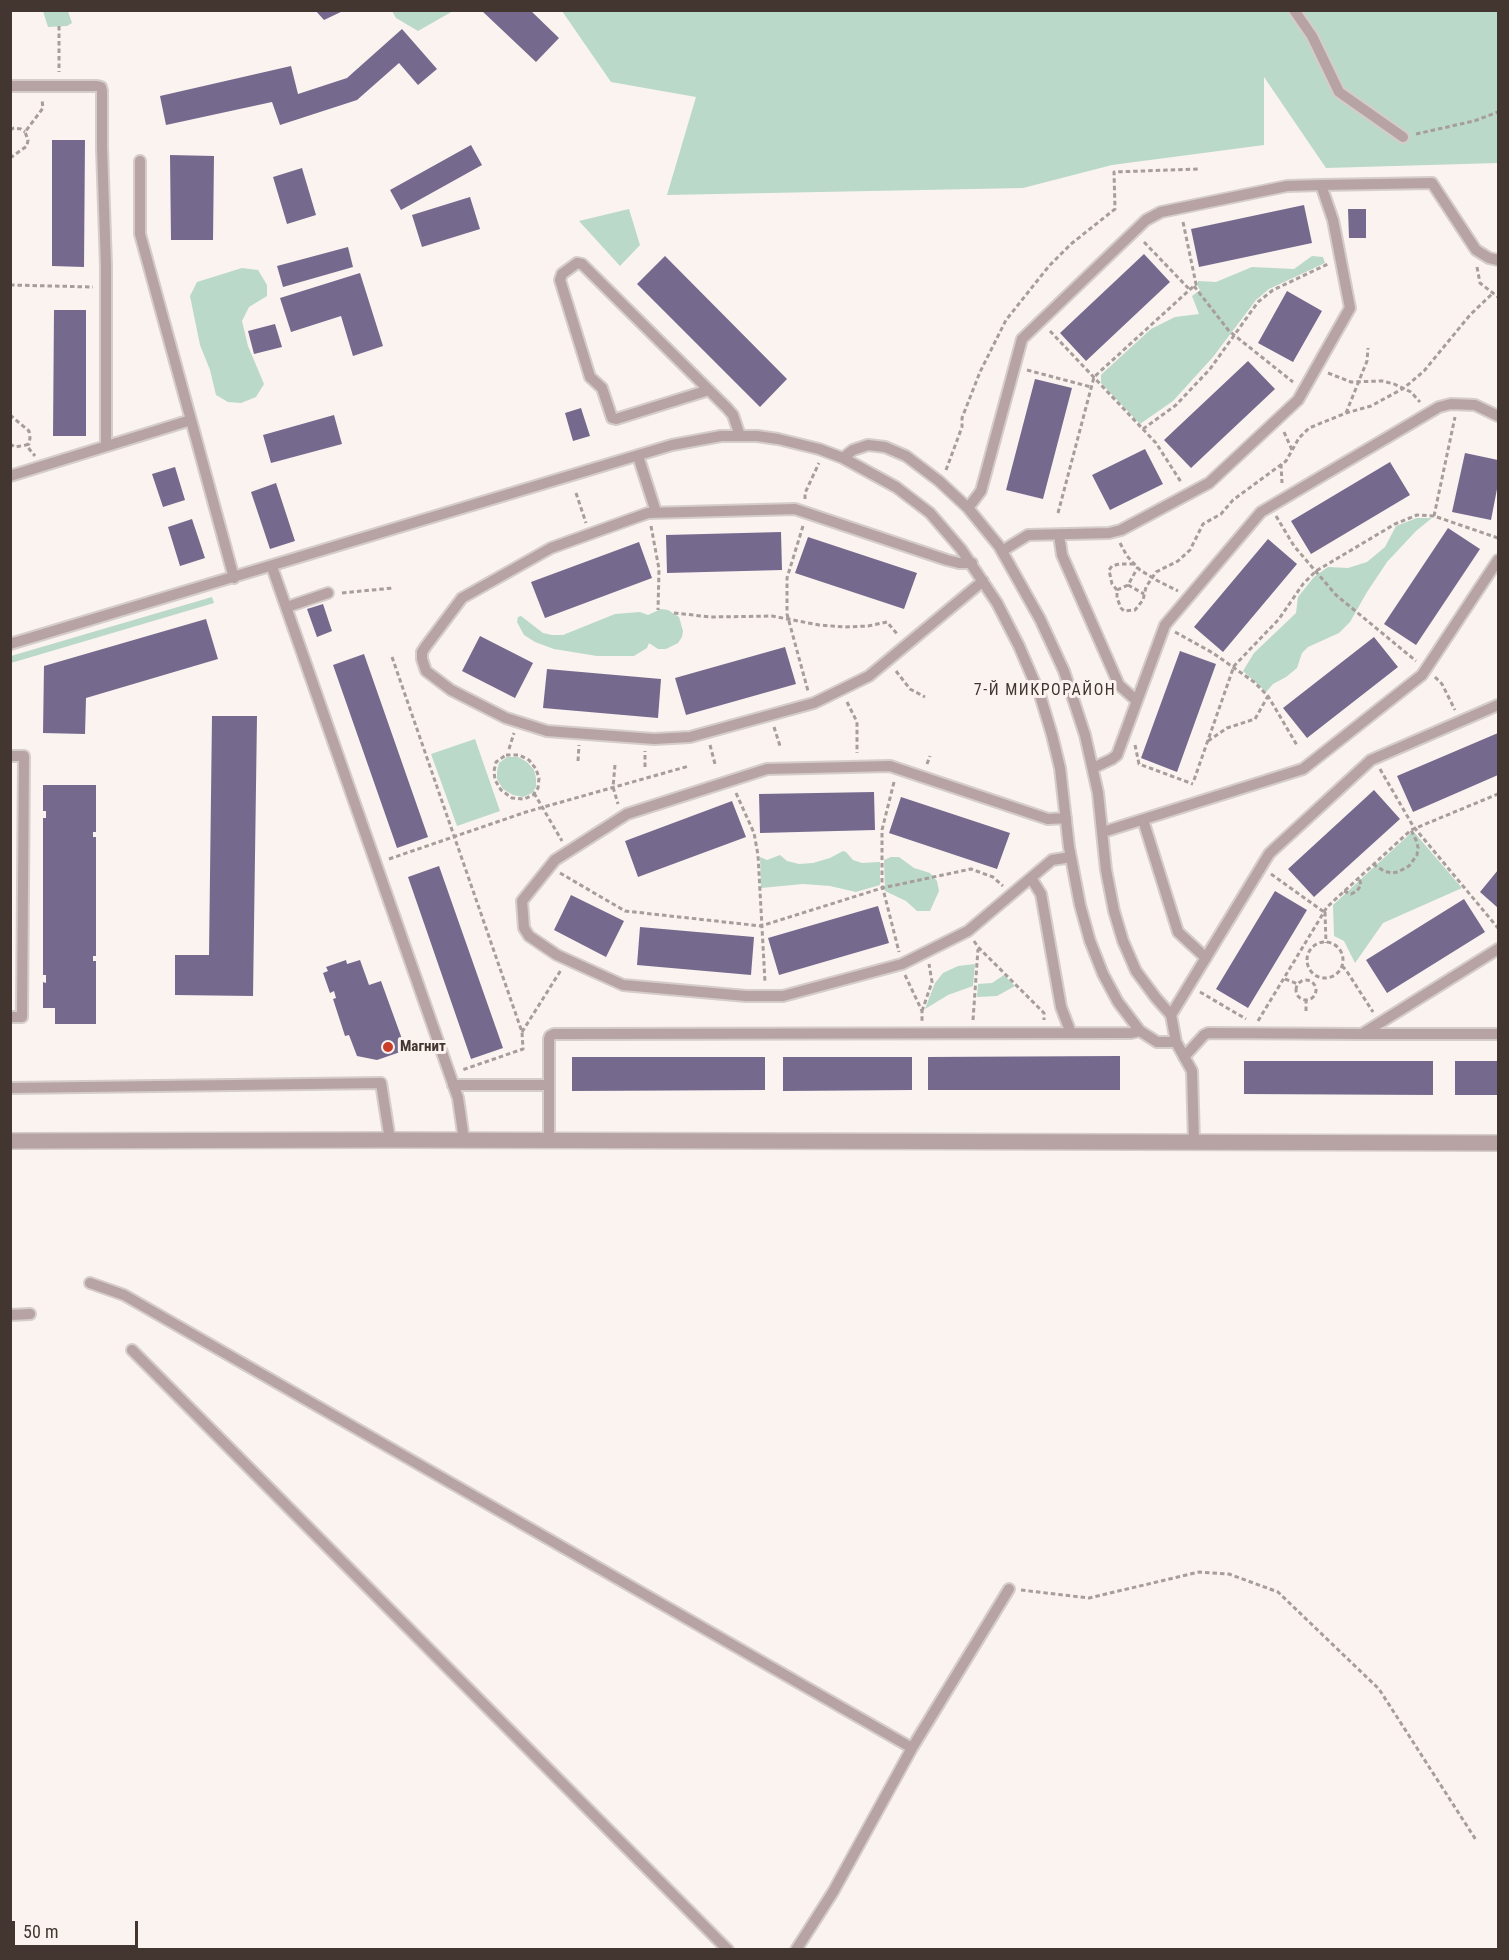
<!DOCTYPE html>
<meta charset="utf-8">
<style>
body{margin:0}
#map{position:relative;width:1509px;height:1960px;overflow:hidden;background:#faf3f0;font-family:"Roboto Condensed",sans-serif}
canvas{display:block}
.frame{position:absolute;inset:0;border:12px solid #433530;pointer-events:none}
.scale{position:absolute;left:12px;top:1921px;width:126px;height:27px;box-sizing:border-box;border:3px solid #433530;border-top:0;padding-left:8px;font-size:18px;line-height:21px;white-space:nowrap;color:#433530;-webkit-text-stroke:4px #faf3f0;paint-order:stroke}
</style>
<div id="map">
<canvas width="1509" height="1960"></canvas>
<div class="frame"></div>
<div class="scale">50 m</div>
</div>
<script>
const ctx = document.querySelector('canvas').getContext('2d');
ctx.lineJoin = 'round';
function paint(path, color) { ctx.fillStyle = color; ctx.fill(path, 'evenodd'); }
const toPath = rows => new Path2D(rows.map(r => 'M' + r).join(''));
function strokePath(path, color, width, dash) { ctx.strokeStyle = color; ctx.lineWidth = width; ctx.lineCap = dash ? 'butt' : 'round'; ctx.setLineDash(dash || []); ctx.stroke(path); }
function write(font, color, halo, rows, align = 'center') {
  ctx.font = font + ' "Roboto Condensed",sans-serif'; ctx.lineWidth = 6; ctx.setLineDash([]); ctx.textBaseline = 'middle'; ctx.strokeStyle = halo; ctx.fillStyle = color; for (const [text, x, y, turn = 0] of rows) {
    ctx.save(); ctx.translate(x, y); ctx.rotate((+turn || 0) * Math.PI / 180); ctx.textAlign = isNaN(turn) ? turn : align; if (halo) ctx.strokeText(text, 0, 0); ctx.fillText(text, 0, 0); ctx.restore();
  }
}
const green = toPath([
 [43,11,68,11,72,23,67,26,48,27],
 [392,11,453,11,418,31,396,18],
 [562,11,1498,11,1498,163,1326,168,1264,77,1264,145,1112,165,1023,188,667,195,696,97,611,82],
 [629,209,640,245,620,266,579,221],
 [1312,256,1323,257,1325,263,1269,289,1256,300,1213,357,1173,401,1140,424,1101,383,1101,375,1104,372,1151,329,1175,317,1199,314,1192,296,1200,290,1197,285,1198,281,1216,282,1252,267,1294,269],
 [242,268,258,270,267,285,267,296,249,307,242,321,248,346,264,384,256,397,241,403,228,402,216,395,210,370,200,345,190,296,197,282],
 [1417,518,1432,518,1416,531,1387,562,1367,592,1350,622,1339,633,1308,647,1302,653,1297,668,1286,677,1273,684,1266,692,1243,671,1254,653,1296,613,1298,597,1314,577,1328,567,1348,568,1367,562,1385,547,1396,526],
 [212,597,214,603,11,663,11,656],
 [661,609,668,610,679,617,683,631,682,637,678,643,666,649,658,649,649,643,647,648,634,656,597,656,554,649,535,642,524,635,517,622,518,617,521,616,543,633,552,635,563,635,615,614,640,612,648,615],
 [475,739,500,811,457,826,431,754],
 [507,757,518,757,527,762,534,770,536,778,536,787,532,793,523,797,513,795,503,789,497,779,497,771,499,763],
 [1413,831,1462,888,1383,923,1355,963,1344,941,1334,936,1333,905],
 [843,851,846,852,853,860,862,863,880,862,880,885,856,892,830,886,803,884,761,888,760,857,767,860,780,855,787,861,799,864,813,863,830,858],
 [891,857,899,857,914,868,930,873,937,881,939,891,930,911,917,911,906,901,885,891,884,860],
 [975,964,973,986,948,995,925,1009,935,983,943,973,958,966],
 [1004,975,1015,986,997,996,977,997,978,984,992,983]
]);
const building = toPath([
 [315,10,345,10,324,20],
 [481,10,530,10,559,38,536,62],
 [402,29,437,69,418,85,399,63,357,100,280,125,272,102,166,125,160,96,291,66,298,94,347,78],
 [52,140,85,140,84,267,52,266],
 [471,145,482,165,401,210,390,190],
 [170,155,214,156,213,240,171,240],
 [302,168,316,215,287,224,273,177],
 [470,197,480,229,422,247,412,215],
 [1304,205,1312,243,1199,267,1191,229],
 [1348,209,1366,209,1366,238,1349,238],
 [348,247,353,267,283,287,277,266],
 [1144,254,1170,282,1086,361,1060,333],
 [665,256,787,379,760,407,637,284],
 [360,273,383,346,353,356,341,316,291,332,280,298],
 [1287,291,1322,311,1293,362,1258,343],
 [54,310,86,310,86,436,53,436],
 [275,324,282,347,254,354,248,331],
 [1248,361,1275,389,1191,468,1164,440],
 [1035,379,1072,388,1043,499,1006,490],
 [581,408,590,436,573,441,565,413],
 [334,415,342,444,271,463,263,435],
 [1145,449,1163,484,1110,510,1092,475],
 [1465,453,1498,460,1498,484,1491,520,1452,512],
 [1390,462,1410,495,1311,554,1291,521],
 [175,467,185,500,163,507,152,474],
 [276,483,295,541,270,549,251,492],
 [192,519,205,558,180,566,168,527],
 [1448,528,1480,549,1416,645,1384,624],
 [781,532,782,570,667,573,666,535],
 [808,537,917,573,904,609,795,573],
 [1268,539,1297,564,1223,652,1194,627],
 [639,542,652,578,545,618,531,582],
 [323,604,332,631,317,637,307,609],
 [206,619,218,659,86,698,85,734,43,733,44,666],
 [480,636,533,663,515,698,462,671],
 [1374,637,1398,667,1307,738,1283,708],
 [785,647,796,684,686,715,675,678],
 [1180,651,1216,664,1177,772,1141,758],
 [364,654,428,837,397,848,333,665],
 [547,669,661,679,658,718,543,708],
 [212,716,257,716,253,996,175,995,175,955,209,955],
 [1498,733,1498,775,1413,812,1397,776],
 [43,785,96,785,96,832,93,832,93,837,96,837,96,956,93,956,93,961,96,961,96,1024,55,1024,55,1008,43,1008,43,982,46,983,46,975,43,975,43,818,46,818,46,811,43,811],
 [1374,790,1400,819,1314,897,1288,869],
 [874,792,875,830,760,833,759,794],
 [901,797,1010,833,997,869,889,833],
 [732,801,746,837,638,877,625,841],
 [439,866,503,1048,471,1059,408,877],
 [1498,870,1498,908,1480,892],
 [1275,891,1307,910,1248,1008,1216,989],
 [571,895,624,921,606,957,554,930],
 [1464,899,1485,932,1387,993,1366,960],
 [878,906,889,943,779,975,768,938],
 [640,927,754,937,751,975,637,965],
 [346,960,347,964,360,960,369,985,381,981,406,1050,377,1060,357,1056,349,1035,345,1036,333,999,336,998,334,991,330,993,323,973,328,971,326,967],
 [1120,1056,1120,1090,928,1090,928,1057],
 [572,1057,765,1057,765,1090,572,1091],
 [783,1057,912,1057,912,1090,783,1091],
 [1244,1061,1433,1061,1433,1095,1244,1094],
 [1455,1061,1498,1061,1498,1095,1455,1095]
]);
const path = toPath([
 [59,26,59,72],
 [10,130,14,128,21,129,25,132],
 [1416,134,1474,121,1498,112],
 [10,158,27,146,28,140,25,132,43,108,42,100],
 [1144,242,1190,290],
 [1477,267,1480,283,1498,297],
 [10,285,93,287],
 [1194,286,1229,331,1293,382],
 [1050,331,1156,443,1181,482],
 [1027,370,1091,387],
 [1328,373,1351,382,1382,381,1394,384,1411,392,1420,402],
 [1346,413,1367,361,1368,348],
 [10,415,29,431,30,438,29,444,26,445,35,456],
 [1143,429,1176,405,1210,369,1258,302,1273,290,1328,264],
 [1284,432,1292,450],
 [10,444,15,447,26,445],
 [1281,464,1282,483],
 [946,470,962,427,962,418,980,372,1006,320,1049,266,1071,244,1115,209,1114,172,1198,169],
 [576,493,586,523],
 [805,499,805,493,819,463],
 [1058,513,1094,377,1196,284,1183,222],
 [1276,516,1294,546,1336,595,1416,661],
 [1434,516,1455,417],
 [651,526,659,569,658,610],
 [803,526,787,578,787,614,808,691],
 [1120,543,1127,556,1140,570,1158,581,1178,591],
 [1134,564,1119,564,1112,566,1109,570,1112,584,1117,590,1117,598,1121,608,1124,611,1135,610,1143,600,1146,587,1156,572,1178,561,1190,550,1203,524,1221,514,1233,500,1286,461,1299,438,1309,428,1346,413,1371,406,1404,388,1424,371,1470,315,1494,292],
 [1128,585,1144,594],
 [1117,590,1128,585,1138,567],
 [342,593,393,588],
 [674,613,711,617,772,616,819,625,845,627,868,626,887,622,898,635],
 [1175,632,1213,653,1254,682,1268,696,1298,747],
 [392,657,522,1032,523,1049,462,1070],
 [896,671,910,689,925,697],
 [1435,677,1442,684,1455,710],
 [847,702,857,722,857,753],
 [774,727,780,746],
 [1208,741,1227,728,1255,719,1268,696],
 [710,745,715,764],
 [1135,745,1139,764,1193,784],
 [509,749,514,733],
 [506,755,519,755,529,760,536,769,539,778,538,788,533,795,524,799,512,798,501,790,495,780,494,771,496,762,506,755],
 [578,761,579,745],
 [927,764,930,756],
 [615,765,613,787,618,804],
 [645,767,645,751],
 [1380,769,1413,826,1498,928],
 [1194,780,1234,666,1279,619,1303,584,1316,571,1395,524,1417,515,1434,516,1498,538],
 [894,782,882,830,882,885,899,952],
 [534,793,562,841],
 [736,793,754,833,758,855,765,982],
 [389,859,526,812,689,766],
 [1373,864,1384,871,1391,873,1398,872,1409,866,1417,855,1418,848,1417,842,1411,830],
 [560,873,625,911,761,926,882,888,971,869,993,877,1003,886],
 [1271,874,1324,912],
 [1344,891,1351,894,1357,891,1361,885,1359,877],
 [1325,912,1326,943],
 [974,941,978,947,1044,1013,1044,1020],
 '1307 960a18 18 0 1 1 36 0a18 18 0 1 1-36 0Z',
 [1342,966,1346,970,1373,1012],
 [905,975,922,1011,922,1022],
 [1285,979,1298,984],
 '1296 990a10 10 0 1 1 20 0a10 10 0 1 1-20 0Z',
 [1200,992,1246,1019],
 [922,1011,932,982,929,964],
 [1306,1011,1306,1000],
 [973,1020,978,949],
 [1258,1021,1327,907,1411,830,1498,794],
 [522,1032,561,970],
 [1021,1590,1089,1598,1199,1572,1229,1574,1278,1592,1379,1689,1476,1840]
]);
const service = toPath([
 [1294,10,1312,36,1339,92,1403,137],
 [10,86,97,86,101,87,102,91,102,148,106,266,106,446],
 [140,161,140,234,191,420],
 [1321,185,1432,183,1476,250,1489,258,1498,260],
 [709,390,616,419,612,418,602,388,590,377,560,280,562,274,577,263,582,264,727,408,733,415,740,436],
 [638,456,656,512],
 [843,458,853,450,868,445,885,447,906,456,939,481,968,508,999,546,1040,619,1064,671,1085,735,1098,793,1106,870,1114,911,1123,941,1136,971,1156,998,1171,1015,1176,1042,1192,1071,1194,1142],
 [10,476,191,420,234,578],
 [968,508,981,491,1022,339,1146,220,1161,212,1287,186,1321,185,1333,220,1350,308,1298,400,1209,483,1121,530,1109,533,1028,535,1002,551],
 [1059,535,1062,555,1119,685,1137,701],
 [972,563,959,563,947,560,795,509,648,513,551,548,462,598,426,646,422,652,422,659,426,671,451,690,506,718,547,731,654,739,690,737,814,703,869,676,983,581],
 [272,567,458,1098,464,1140],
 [287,607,328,593],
 [10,644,672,445,721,436,757,436,778,439,819,449,843,458,896,487,930,513,961,549,997,603,1019,646,1040,695,1052,735,1060,768,1069,847,1080,905,1090,941,1103,974,1118,1002,1140,1031,1157,1042,1176,1042],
 [10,756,24,756,22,1017,10,1017],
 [1093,768,1112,759,1117,755,1165,625,1261,512,1439,407,1451,404,1475,405,1498,416],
 [1066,818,1048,819,890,766,767,769,627,814,555,860,522,901,524,928,529,936,557,955,623,985,746,996,783,996,902,964,968,931,1052,860,1071,857],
 [1143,820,1178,932,1206,958],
 [1103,832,1303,769,1422,675,1498,560],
 [1031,878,1041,894,1061,1007,1071,1033],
 [1171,1015,1269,854,1273,850,1371,760,1498,705],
 [1364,1034,1498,1034],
 [1184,1057,1204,1035,1208,1033,1362,1034,1498,949],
 [453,1085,549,1085],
 [10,1088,381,1083,390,1140],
 [549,1140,549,1039,550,1036,554,1034,1131,1033,1140,1031],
 [90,1283,124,1295,912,1748],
 [10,1315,30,1314],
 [132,1350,728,1950],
 [796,1950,833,1892,912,1748,1009,1589]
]);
const minor = toPath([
 [10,1141,390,1140,1498,1143]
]);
const markers = [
 [388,1047,6,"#c93e29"]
];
const poiNames = [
 ["Магнит",400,1047]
];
const neighbourhoodNames = [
 ["7-Й МИКРОРАЙОН",1045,691]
];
paint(green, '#bad9c8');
paint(building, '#756a8d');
strokePath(service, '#d5cdca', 14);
strokePath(minor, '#d5cdca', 18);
strokePath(path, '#a79d99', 3, [4.5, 3]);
strokePath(service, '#b8a3a4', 10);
strokePath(minor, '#b8a3a4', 15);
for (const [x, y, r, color] of markers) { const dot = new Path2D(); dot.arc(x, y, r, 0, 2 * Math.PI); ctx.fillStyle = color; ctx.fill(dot); strokePath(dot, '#faf3f0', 2); }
write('bold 15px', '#433530', '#faf3f0', poiNames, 'left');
ctx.letterSpacing = '1.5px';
write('16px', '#433530', '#faf3f0', neighbourhoodNames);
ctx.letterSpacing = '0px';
</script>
